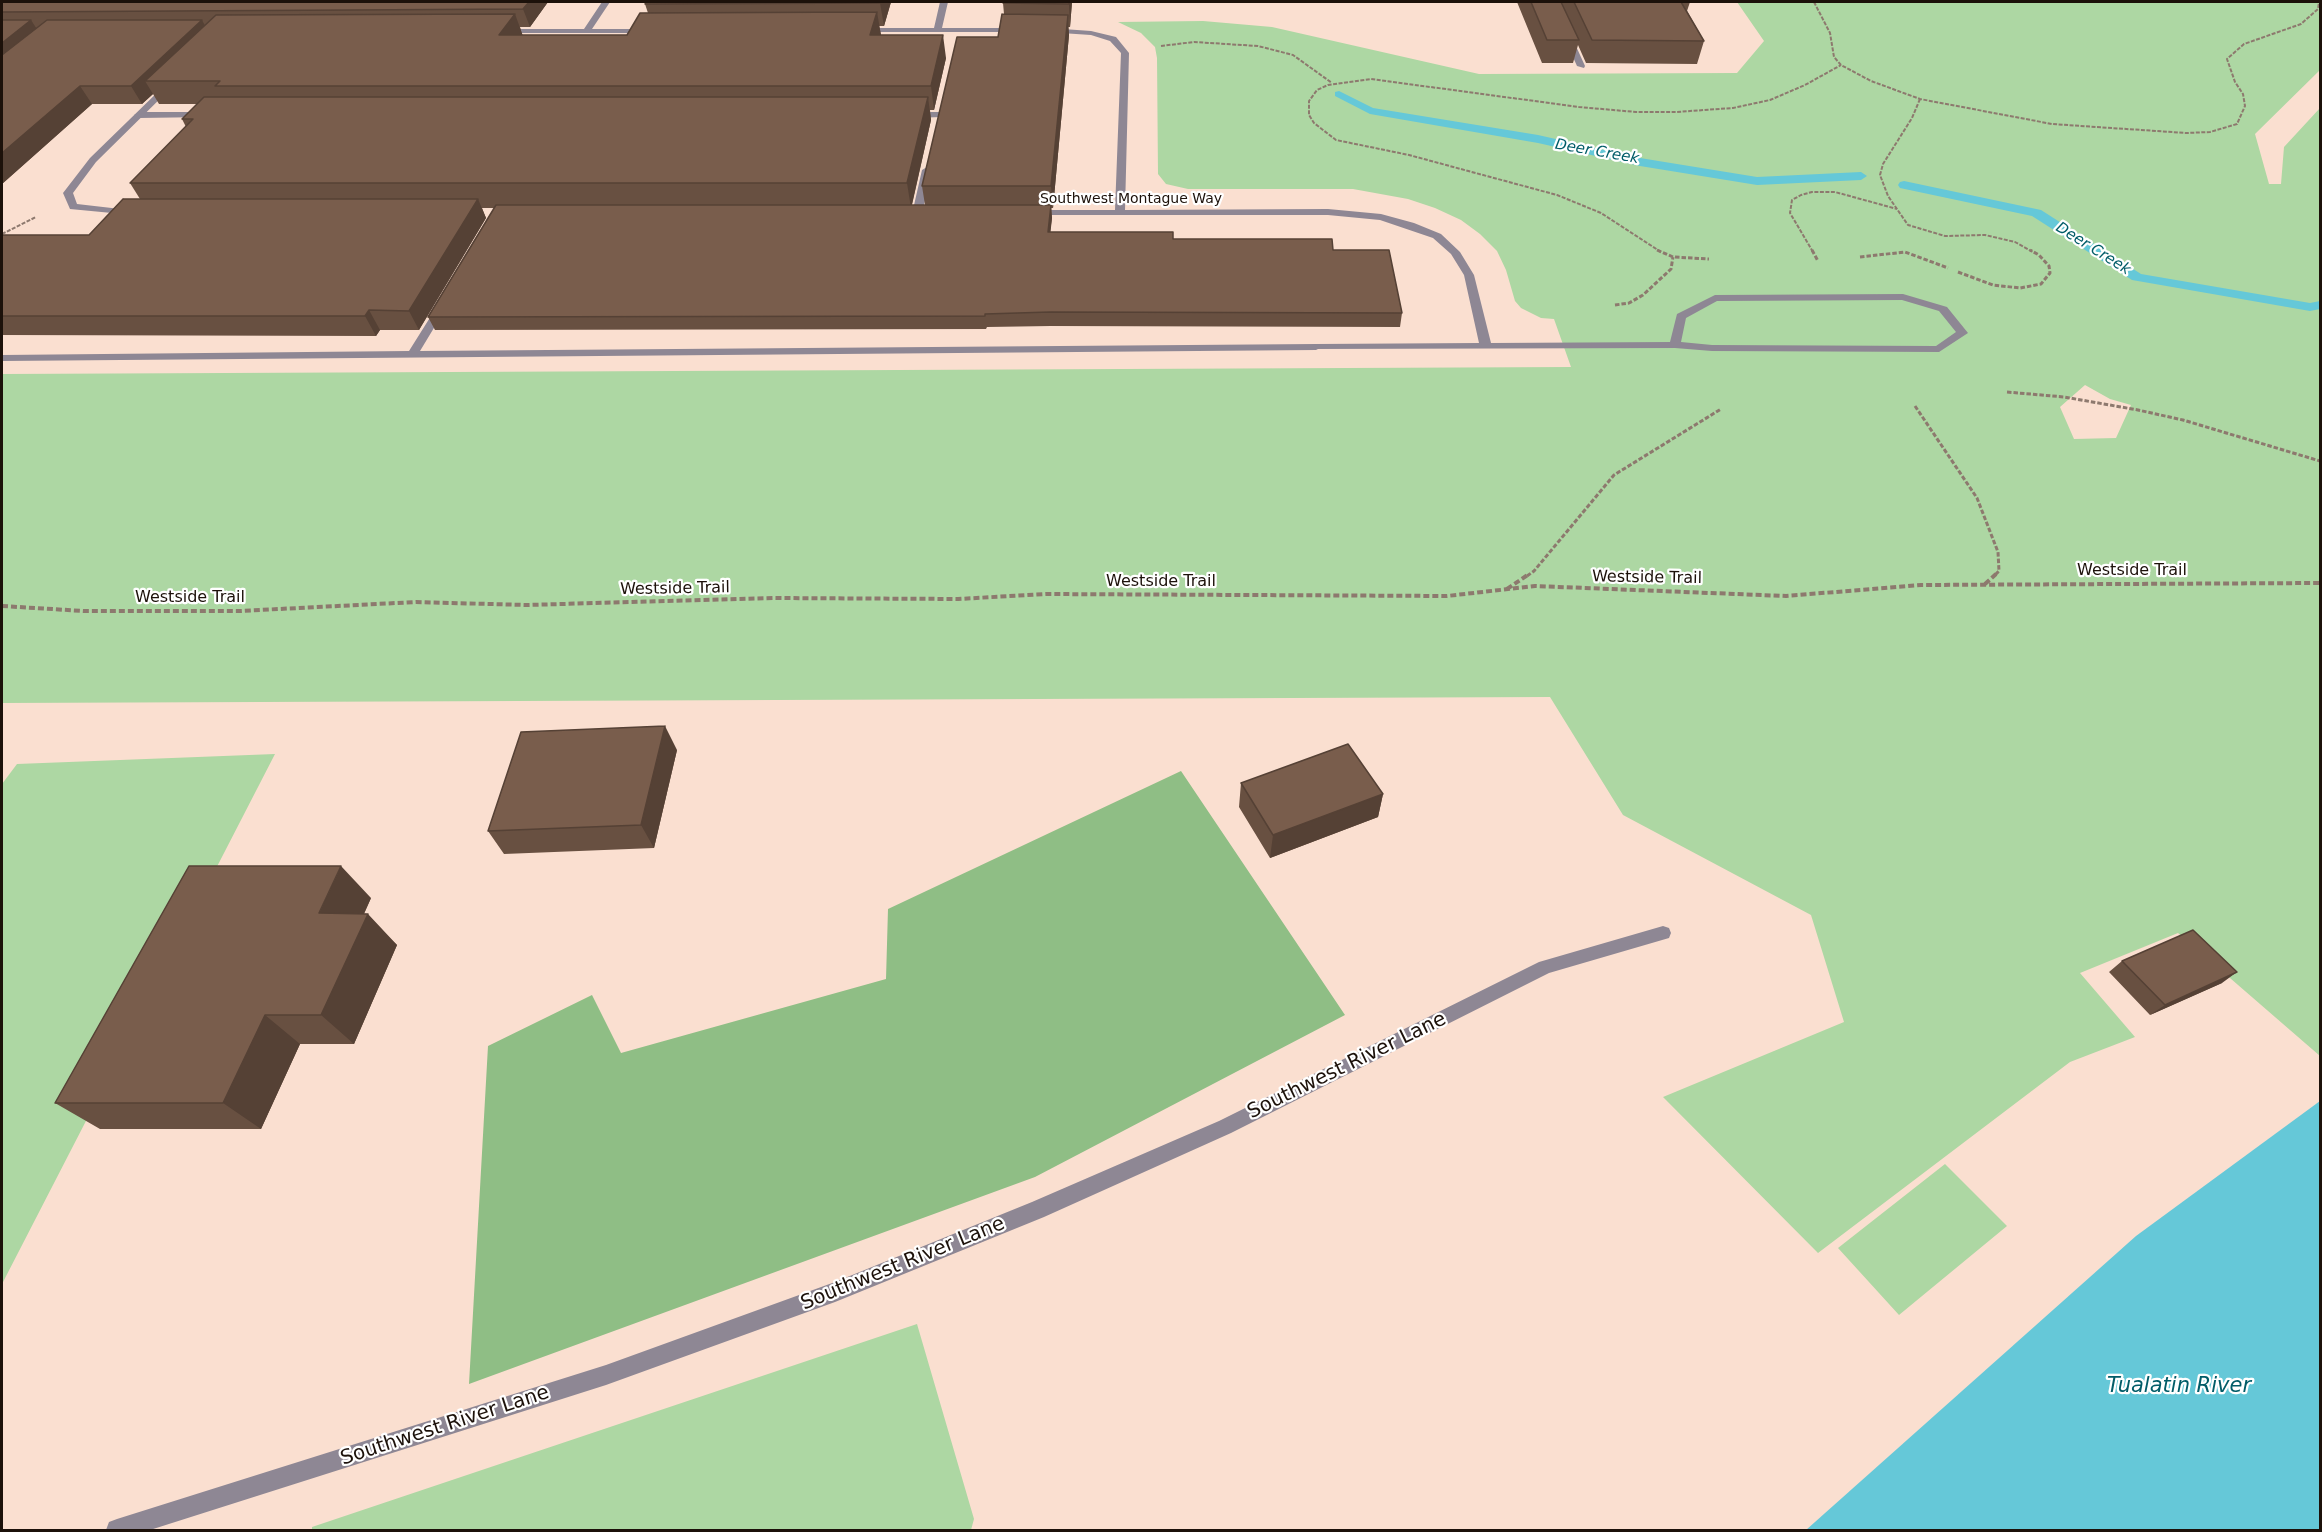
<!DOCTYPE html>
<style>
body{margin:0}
#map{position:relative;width:2322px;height:1532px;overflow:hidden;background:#fadfd0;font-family:"DejaVu Sans",sans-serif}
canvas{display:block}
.frame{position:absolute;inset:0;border:3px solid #1c110a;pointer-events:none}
</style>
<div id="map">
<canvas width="2322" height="1532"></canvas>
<div class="frame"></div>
</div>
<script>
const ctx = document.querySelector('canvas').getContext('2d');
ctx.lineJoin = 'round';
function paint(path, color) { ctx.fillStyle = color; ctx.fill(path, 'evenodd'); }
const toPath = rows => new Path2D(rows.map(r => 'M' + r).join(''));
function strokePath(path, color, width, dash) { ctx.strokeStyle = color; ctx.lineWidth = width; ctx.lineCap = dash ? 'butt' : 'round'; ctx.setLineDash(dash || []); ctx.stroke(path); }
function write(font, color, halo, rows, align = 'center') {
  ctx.font = font + ' "DejaVu Sans",sans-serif'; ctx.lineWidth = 4.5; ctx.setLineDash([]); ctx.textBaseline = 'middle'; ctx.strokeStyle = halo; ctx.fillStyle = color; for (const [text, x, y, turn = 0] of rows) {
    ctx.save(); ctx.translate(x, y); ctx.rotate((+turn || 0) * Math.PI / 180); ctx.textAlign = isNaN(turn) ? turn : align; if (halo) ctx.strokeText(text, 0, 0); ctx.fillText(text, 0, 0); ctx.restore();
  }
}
const green = toPath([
 [1737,2,2320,2,2320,70,2255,134,2269,184,2281,184,2284,147,2320,108,2320,1056,2178,933,2080,973,2135,1037,2070,1062,1818,1253,1663,1097,1844,1022,1811,915,1623,815,1550,697,2,703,2,374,1571,367,1554,319,1541,318,1521,308,1515,301,1506,270,1497,251,1480,234,1461,220,1435,208,1408,199,1353,189,1188,189,1166,184,1158,174,1157,58,1155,47,1141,33,1118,22,1203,21,1272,27,1479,74,1737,73,1764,41],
 [2085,385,2110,399,2131,405,2116,438,2074,439,2060,407],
 [275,754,2,1284,2,784,17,764],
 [1945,1164,2007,1226,1899,1315,1838,1248],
 [917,1324,974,1519,971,1530,312,1530,312,1527]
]);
const forest = toPath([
 [1181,771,1345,1015,1035,1177,469,1384,488,1046,592,995,621,1053,886,979,888,909]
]);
const water = toPath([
 [2320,1101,2320,1530,1806,1530,2136,1236]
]);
const stream = toPath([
 [1339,91,1373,108,1538,135,1640,158,1757,177,1861,172,1867,176,1861,180,1757,185,1640,166,1538,143,1370,114,1335,96,1335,92,1339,91],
 [1904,181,2041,210,2141,274,2310,303,2320,301,2320,309,2310,311,2132,280,2032,216,1900,188,1898,185,1900,182,1904,181]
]);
const pathFar2 = toPath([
 [1814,2,1830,33,1834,57,1841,65,1871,81,1920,99,2052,124,2186,133,2210,132,2237,124,2245,106,2243,94,2235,82,2227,59,2244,44,2301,24,2318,9,2319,2],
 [1161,46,1194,42,1258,46,1293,55,1332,83],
 [1920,99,1912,118,1883,164,1880,175,1888,196,1908,225,1945,236,1985,235,2015,242,2033,252],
 [2,234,36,217],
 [1661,252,1601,213,1557,195,1409,155,1336,140,1314,123,1309,115,1309,101,1317,90,1328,85,1371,79,1579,107,1636,112,1676,112,1733,108,1770,100,1805,85,1841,65],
 [1813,252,1790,213,1792,200,1801,195,1812,192,1835,192,1897,209]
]);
const pathFar1 = toPath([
 [1657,250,1673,257,1709,259],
 [1812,250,1818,261],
 [1860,257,1905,252,1948,268],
 [1958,272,1993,285,2020,288,2041,284,2050,273,2049,266,2039,255,2030,250],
 [1615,305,1629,303,1643,295,1671,269,1673,257],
 [2007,392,2064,397,2138,410,2183,420,2320,461],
 [1915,406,1977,498,1998,552,1999,571,1994,576],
 [1527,576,1534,571,1614,475,1721,409]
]);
const path = toPath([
 [1985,584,1996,574],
 [1507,589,1529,574],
 [2,606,84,611,240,611,416,602,526,605,773,598,958,599,1047,594,1447,596,1535,586,1786,596,1921,585,2320,583]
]);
const lane = toPath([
 [1548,2,1556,2,1585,66,1584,68,1577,66,1548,2],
 [205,112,208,113,208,117,139,118,134,115,139,112,205,112],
 [940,112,945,115,943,117,910,118,905,115,910,112,940,112],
 [927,167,932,170,922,214,917,217,912,214,922,170,927,167],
 [441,305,446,308,420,351,1316,344,1322,347,1316,350,2,361,2,355,409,351,436,308,441,305]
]);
const street = toPath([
 [602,2,610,2,592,29,647,29,651,31,647,33,500,33,496,31,500,29,584,29,602,2],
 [940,2,948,2,942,28,1019,28,1023,30,1019,32,860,32,856,30,860,28,934,28,940,2],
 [1049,28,1091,31,1116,37,1129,53,1125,210,1328,209,1381,214,1414,223,1441,234,1460,252,1474,275,1491,343,1670,342,1677,314,1715,295,1903,294,1947,307,1968,333,1939,352,1712,351,1675,348,1312,349,1312,345,1316,344,1479,343,1464,275,1451,254,1433,238,1380,220,1328,215,1028,215,1027,213,1032,210,1115,210,1121,53,1110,41,1091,35,1046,32,1045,30,1049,28],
 [1902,300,1939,311,1956,332,1936,346,1712,345,1681,342,1686,318,1717,301,1902,300],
 [166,84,173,86,96,162,73,193,77,204,129,210,134,213,133,215,70,209,63,193,90,158,166,84],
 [1663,926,1669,928,1671,933,1669,938,1549,973,1231,1133,1044,1217,835,1302,606,1385,150,1530,106,1530,109,1522,117,1519,606,1365,835,1282,1032,1202,1219,1121,1539,962,1663,926]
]);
const wall = toPath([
 [2,2,548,2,530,27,520,27,522,35,627,35,648,13,645,4,646,2,891,2,884,26,879,26,881,35,946,58,934,110,930,110,931,120,912,205,925,205,922,186,998,37,1004,14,1003,3,1072,2,1070,27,1068,27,1069,35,1053,208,1051,208,1052,218,1050,232,1173,239,1333,250,1402,313,1400,327,1051,326,987,327,986,329,435,330,428,317,494,208,482,208,486,218,419,330,380,330,376,336,2,335,2,235,89,235,140,199,130,183,186,127,182,119,197,104,159,104,153,94,142,104,92,104,2,184],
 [1517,2,1690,2,1687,11,1704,41,1697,64,1586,63,1578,45,1573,63,1542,63],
 [677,750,654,848,504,854,488,831],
 [1241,783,1383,794,1378,817,1270,858,1239,807],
 [371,898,364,914,397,945,354,1044,300,1044,261,1129,100,1129,55,1103],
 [2122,961,2222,983,2150,1015,2109,972]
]);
const shadedWall = toPath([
 [529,2,548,2,530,27,523,9],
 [881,2,891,2,884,26,880,3],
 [1069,2,1072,2,1070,27,1069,4],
 [877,12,881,35,870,35],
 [515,14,523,36,499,35],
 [1068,15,1069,35,1053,208,1051,186],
 [31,20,42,37,2,71,2,43],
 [202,20,211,37,145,81,153,94,142,104,131,86],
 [943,35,946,58,934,110,931,86],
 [80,86,92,104,2,184,2,153],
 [928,97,931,120,911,208,907,183],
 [478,199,486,218,419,330,409,311],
 [1051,205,1052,218,1049,246,1048,232],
 [369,310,380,330,376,336,365,316],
 [665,726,677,750,654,848,641,825],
 [1383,794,1378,817,1270,858,1273,835],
 [341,866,371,898,350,944,319,913],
 [368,914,397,945,354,1044,321,1015],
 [2237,972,2222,983,2150,1015,2165,1005],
 [265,1015,300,1044,261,1129,223,1103]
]);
const building = toPath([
 [2,2,529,2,523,9,2,12,2,2],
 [646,2,881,2,880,3,645,4,646,2],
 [1004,2,1069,2,1069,4,1003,3,1004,2],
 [1531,2,1561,2,1579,40,1547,40,1531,2],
 [1574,2,1681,2,1704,41,1592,40,1574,2],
 [877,12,870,35,943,35,931,86,215,86,220,81,145,81,216,15,515,14,499,35,627,35,640,13,877,12],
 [1002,14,1068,15,1051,186,922,186,957,37,998,37,1002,14],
 [2,20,31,20,2,43,2,20],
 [47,20,202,20,131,86,80,86,2,153,2,55,47,20],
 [204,97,928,97,907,183,130,183,193,119,182,119,204,97],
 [123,199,478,199,409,311,369,310,365,316,2,316,2,235,89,235,123,199],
 [496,205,1051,205,1048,232,1173,232,1173,239,1332,239,1333,250,1389,250,1402,313,1050,312,985,314,985,316,428,317,496,205],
 [665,726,641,825,488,831,521,732,665,726],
 [1348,744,1383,794,1273,835,1241,783,1348,744],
 [189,866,341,866,319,913,368,914,321,1015,265,1015,223,1103,55,1103,189,866],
 [2193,930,2237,972,2165,1005,2122,961,2193,930]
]);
const farStreetnames = [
 ["Southwest Montague Way",1131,199]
];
const farWaternames = [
 ["Deer Creek",1597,152,10],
 ["Deer Creek",2093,249,32]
];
const streetNames = [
 ["Westside Trail",2132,571],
 ["Westside Trail",1647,578,1],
 ["Westside Trail",1161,582],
 ["Westside Trail",675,589,-1],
 ["Westside Trail",190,598]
];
const nearStreetnames = [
 ["Southwest River Lane",1347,1066,-26],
 ["Southwest River Lane",903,1264,-22],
 ["Southwest River Lane",445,1426,-18]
];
const nearWaternames = [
 ["Tualatin River",2179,1387]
];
paint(green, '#add7a3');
paint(forest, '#8fbe85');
paint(water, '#65c8d8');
paint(stream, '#65c8d8');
strokePath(pathFar2, '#8d796e', 2, [4, 1.5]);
strokePath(pathFar1, '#8d796e', 3, [4.5, 2]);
strokePath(path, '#8d796e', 4, [6, 3]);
paint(lane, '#8e8794');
paint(street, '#8e8794');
paint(wall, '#685041');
paint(shadedWall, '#554135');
paint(building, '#795d4c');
strokePath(building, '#554135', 1.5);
write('14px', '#1c110a', '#fff', farStreetnames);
write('italic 15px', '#015c68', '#fff', farWaternames);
write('16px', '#1c110a', '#fff', streetNames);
write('20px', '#1c110a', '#fff', nearStreetnames);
write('italic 21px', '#015c68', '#fff', nearWaternames);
</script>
